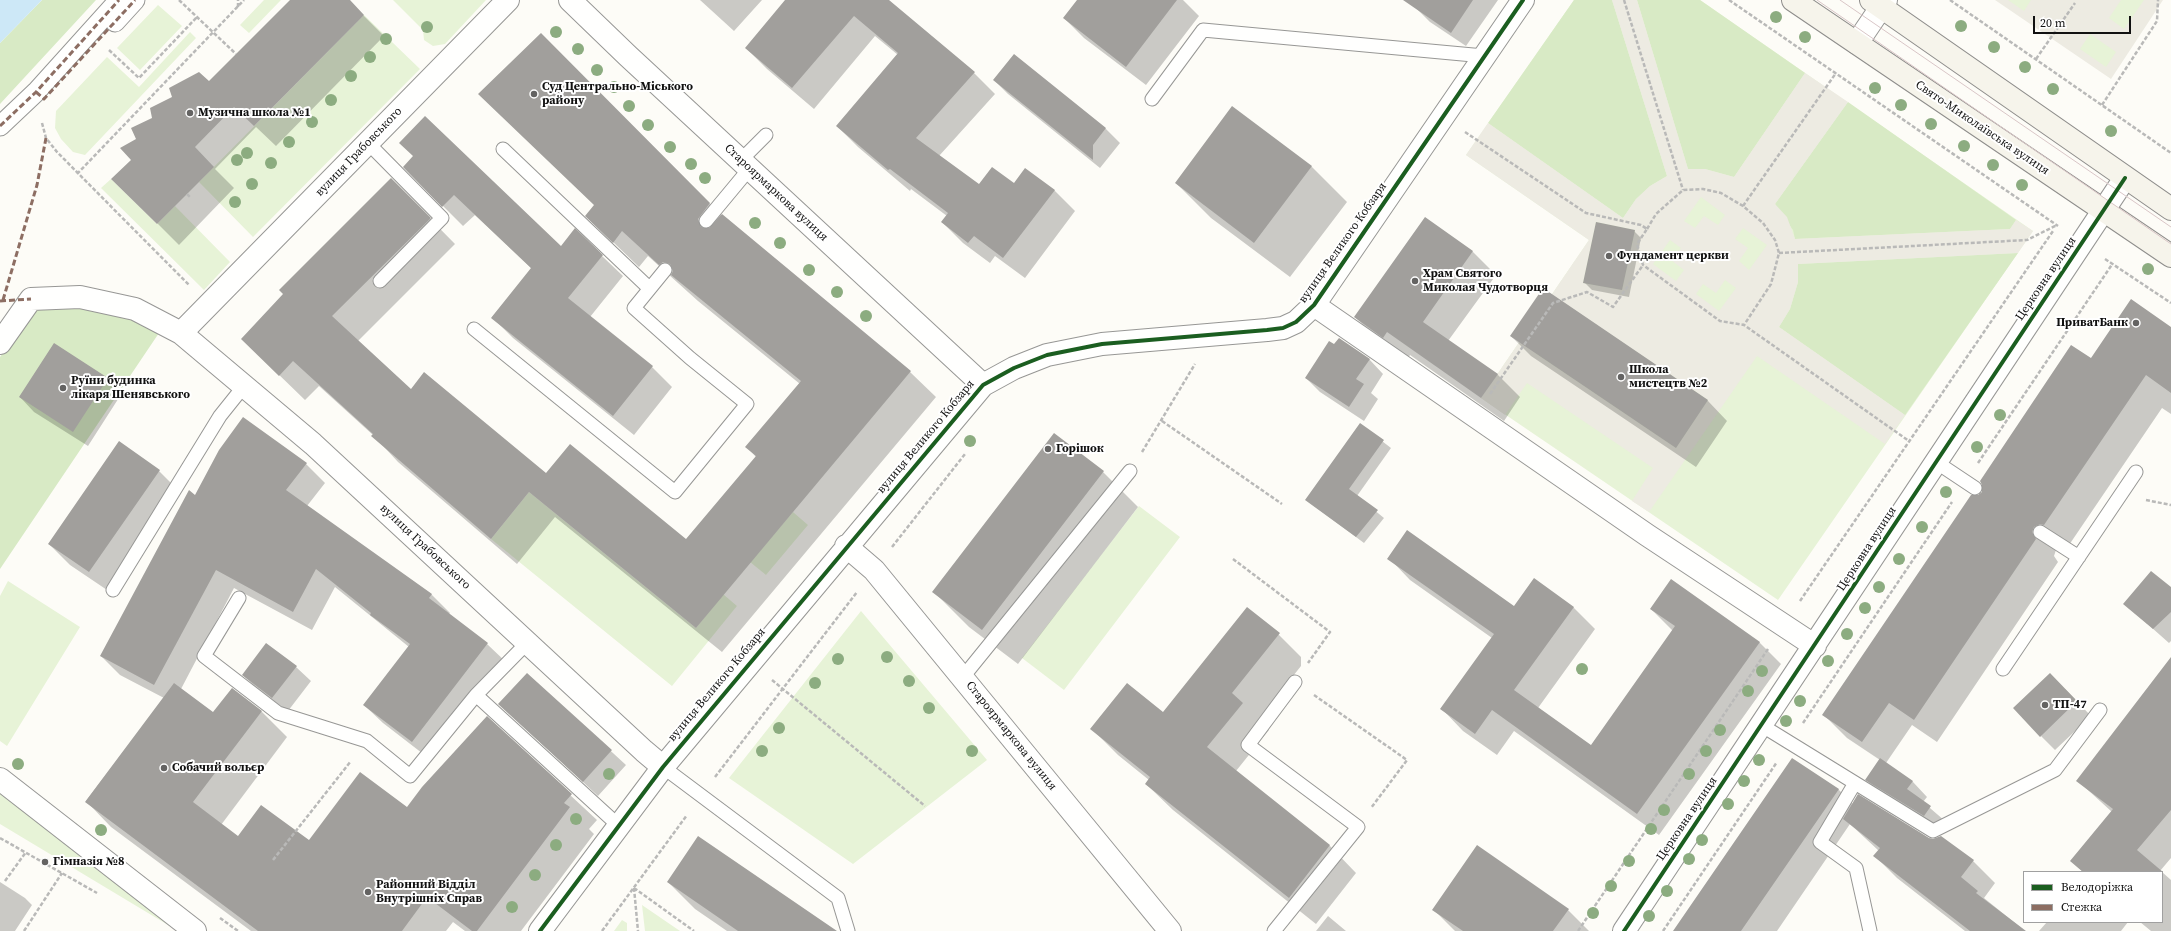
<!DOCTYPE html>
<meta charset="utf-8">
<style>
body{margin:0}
#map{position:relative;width:2171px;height:931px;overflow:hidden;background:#fdfcf7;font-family:"Source Serif 4",serif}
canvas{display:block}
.legend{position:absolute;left:2023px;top:871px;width:140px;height:52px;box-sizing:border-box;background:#fff;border:1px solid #a0a0a0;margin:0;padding:5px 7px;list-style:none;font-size:12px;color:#111}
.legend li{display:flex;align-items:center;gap:8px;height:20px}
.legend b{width:20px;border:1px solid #a0a0a0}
.scale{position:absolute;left:2033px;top:16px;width:98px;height:18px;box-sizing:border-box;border:2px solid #111;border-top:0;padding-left:5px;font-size:12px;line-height:14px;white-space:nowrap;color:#111;-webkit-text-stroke:3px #fff;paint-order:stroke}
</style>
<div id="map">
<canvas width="2171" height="931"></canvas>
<ul class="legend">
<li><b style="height:5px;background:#1b5e20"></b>Велодоріжка</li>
<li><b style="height:5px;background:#8d6e63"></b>Стежка</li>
</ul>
<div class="scale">20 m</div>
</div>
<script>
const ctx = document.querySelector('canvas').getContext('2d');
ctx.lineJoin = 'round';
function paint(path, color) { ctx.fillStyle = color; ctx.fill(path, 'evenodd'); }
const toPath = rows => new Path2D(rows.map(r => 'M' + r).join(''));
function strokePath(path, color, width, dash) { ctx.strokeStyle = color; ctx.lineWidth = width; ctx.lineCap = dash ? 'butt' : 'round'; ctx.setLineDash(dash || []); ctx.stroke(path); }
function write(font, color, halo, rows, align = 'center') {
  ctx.font = font + ' "Source Serif 4",serif'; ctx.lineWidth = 4; ctx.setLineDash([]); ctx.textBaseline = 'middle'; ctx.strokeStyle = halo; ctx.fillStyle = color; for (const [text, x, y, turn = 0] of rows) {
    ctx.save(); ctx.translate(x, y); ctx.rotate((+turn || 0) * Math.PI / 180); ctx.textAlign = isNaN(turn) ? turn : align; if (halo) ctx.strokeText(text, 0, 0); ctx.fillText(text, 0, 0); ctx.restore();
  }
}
const green = toPath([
 [264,0,281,0,249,33,240,25],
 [393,0,486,0,445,44,433,46,424,40,423,30],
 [1574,0,1700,0,2033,231,1778,600,1481,398,1589,240,1466,155],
 [1999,0,2162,0,2111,76],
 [158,5,182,26,140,70,117,48],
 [364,15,420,69,253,237,199,182],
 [190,32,196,38,85,155,73,152,61,139,55,128,56,111,107,57,139,87],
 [111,179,157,224,175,206,230,262,204,290,101,188],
 [529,492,696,628,723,594,737,606,672,686,491,539],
 [1139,506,1180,537,1064,690,1022,658],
 [793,512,808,525,766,575,750,562],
 [8,581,80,627,7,746,0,741,0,596],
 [861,611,987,760,853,864,729,778],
 [0,792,178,931,0,824],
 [642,905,680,931,645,931],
 [622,920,627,923,627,931,614,931]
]);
const forest = toPath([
 [42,0,96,0,0,104,0,43],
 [1574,0,1612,0,1667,176,1650,186,1636,199,1623,218,1488,123],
 [1637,0,1700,0,1805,73,1734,177,1705,169,1688,169],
 [1848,102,2016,220,2010,229,1795,239,1793,230,1775,204],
 [2018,253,1905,415,1779,327,1790,309,1798,282,1798,264],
 [79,305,134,317,161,330,0,569,0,357,35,307]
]);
const plaza = toPath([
 [1612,0,1637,0,1688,169,1705,169,1734,177,1805,73,1848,102,1775,204,1787,217,1795,239,2010,229,2016,220,2033,231,2018,253,1798,264,1798,282,1790,309,1779,327,1905,415,1885,444,1757,356,1649,512,1632,501,1653,468,1527,383,1505,415,1481,398,1589,240,1466,155,1488,123,1623,218,1636,199,1650,186,1667,176],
 [1701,197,1725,215,1718,225,1704,216,1695,228,1684,221],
 [1596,222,1635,230,1622,290,1583,283],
 [1743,228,1767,245,1749,270,1739,261,1748,248,1735,239],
 [1670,240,1681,248,1671,260,1684,270,1676,281,1653,264],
 [1725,280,1736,288,1719,311,1696,294,1703,284,1716,293],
 [1567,305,1708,400,1676,448,1535,353],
 [1995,0,2008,0,2024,11,2031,0,2121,0,2109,18,2124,29,2144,0,2163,0,2111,79],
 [2090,34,2116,52,2106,67,2080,49]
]);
const water = toPath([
 [0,0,42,0,0,43]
]);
const shadow = toPath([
 [291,0,348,0,384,36,276,146,256,127,215,169,234,188,179,245,113,179,132,160,137,139,154,119,209,83],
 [700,0,762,0,734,31],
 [787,0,888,0,974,73,995,94,939,156,979,186,1014,184,1054,190,1075,211,1025,278,995,256,990,263,963,243,942,222,947,216,911,189,910,191,858,147,837,126,898,55,875,36,814,109,767,69,746,48],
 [1078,0,1183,0,1199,16,1146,85,1084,38,1064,18],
 [1420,0,1498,0,1466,46,1430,22,1415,7],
 [541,35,722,216,910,372,936,397,722,652,555,517,517,564,398,462,373,435,319,386,305,400,242,339,391,179,455,244,358,341,411,390,546,474,686,541,756,457,747,447,800,384,698,301,648,256,639,267,612,241,595,205,479,94],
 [1014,55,1106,129,1120,143,1100,168,1008,94,994,80],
 [1232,108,1312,167,1347,202,1290,277,1211,218,1176,183],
 [404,167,561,247,602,256,623,276,590,317,652,367,672,387,634,435,513,338,492,317,532,269,475,215,463,226],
 [1425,218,1473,252,1496,275,1448,341,1497,374,1520,397,1504,421,1410,355,1407,360,1378,340,1355,317],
 [1634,231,1641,238,1629,297,1592,290,1584,282],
 [1543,290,1708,401,1727,421,1696,467,1531,356,1511,336],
 [2171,328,2171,414,2162,408,2067,548,2063,546,2056,550,2054,556,2058,562,1937,742,1912,725,1886,763,1913,782,1927,797,1923,802,1945,821,1939,830,1881,794,1866,780,1880,760,1847,738,1824,715,1979,496,2091,359],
 [54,344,108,379,122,393,88,446,34,412,20,397],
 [1369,359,1383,374,1371,393,1378,399,1364,421,1320,392,1306,378],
 [1360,424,1391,448,1357,496,1384,518,1364,543,1306,500],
 [306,464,325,483,307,506,431,594,450,613,449,614,487,644,506,662,431,760,383,723,364,705,409,647,335,587,312,630,234,588,181,689,213,714,232,689,262,712,287,737,221,825,238,838,309,842,407,808,487,718,597,820,589,829,594,834,521,931,465,931,453,922,446,931,251,931,111,827,86,801,164,698,120,675,101,656,196,496],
 [159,471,180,492,110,592,70,565,49,544],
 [1103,472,1138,507,1018,664,969,627,934,592],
 [1389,558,1514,608,1573,607,1595,629,1538,708,1591,746,1673,631,1651,609,1759,642,1781,664,1659,835,1514,731,1497,755,1463,731,1442,709,1492,638,1410,580],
 [2171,588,2171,641,2169,643,2125,604],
 [1274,630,1301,657,1301,666,1258,720,1269,730,1236,771,1330,846,1356,873,1316,924,1173,810,1146,784,1149,780,1118,755,1092,729,1163,714],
 [266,644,296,667,311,681,288,711,257,689,243,675],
 [2171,658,2171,858,2160,871,2162,872,2083,872,2071,861,2112,812,2078,781],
 [527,674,626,765,598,796,499,704],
 [2065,689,2091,716,2055,750,2041,736],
 [1838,789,1853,804,1973,861,1995,883,1984,898,2025,931,1965,931,1897,878,1875,856,1879,851,1850,824,1777,931,1675,931],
 [2162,872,2171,880,2171,931,2151,931,2140,922,2162,922],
 [0,882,25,898,32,905,15,931,0,931],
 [668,882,836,931,727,931,695,909],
 [1434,910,1568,910,1589,931,1455,931],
 [1328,916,1346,931,1316,931],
 [2047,922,2128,922,2121,931,2039,931]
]);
const building = toPath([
 [290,0,350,0,364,15,254,126,234,107,195,147,214,167,157,224,111,179,131,160,120,148,136,139,131,128,152,118,150,108,172,97,169,88,199,72,209,81],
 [785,0,889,0,975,72,916,138,979,184,992,167,1014,183,1025,168,1055,190,1003,258,974,236,968,243,941,222,948,213,890,169,888,170,836,126,898,53,854,16,792,88,745,48],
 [1077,0,1177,0,1126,67,1063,18],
 [1403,0,1473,0,1451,33],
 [541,33,710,203,698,219,701,227,709,228,722,214,911,371,696,628,529,492,491,539,371,436,373,434,293,361,279,376,241,339,283,294,279,290,391,178,431,218,332,316,411,389,424,372,546,473,570,444,686,539,756,456,745,447,801,381,671,275,673,271,670,264,663,262,659,265,622,231,613,243,585,216,594,205,478,94],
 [1014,54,1106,128,1093,145,1093,160,993,80],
 [1232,106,1312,166,1254,243,1175,183],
 [425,116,561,246,575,228,603,255,568,298,653,366,613,416,491,318,531,268,454,195,442,207,403,167,413,156,399,143],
 [1425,217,1473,251,1423,322,1498,374,1481,398,1387,332,1383,338,1354,317],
 [1596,222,1635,230,1622,290,1583,283],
 [1543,288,1708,400,1676,448,1510,336],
 [2131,299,2171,327,2171,393,2146,375,2044,525,2040,524,2034,527,2032,532,2036,539,1914,720,1889,703,1862,742,1822,715,1971,495,1978,495,1982,492,1982,485,1980,481,2071,345,2091,358],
 [1339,338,1370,359,1356,379,1364,384,1349,407,1305,378,1329,341,1334,344],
 [54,343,108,378,73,432,19,397],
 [243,417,307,463,286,490,432,594,429,598,488,643,412,742,363,705,410,644,370,615,371,613,316,569,293,612,216,570,154,685,100,656,189,490,195,495,219,450],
 [1360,423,1384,440,1349,489,1378,510,1356,537,1305,500],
 [1054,433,1104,471,982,630,932,592],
 [119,441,160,470,89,572,48,544],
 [1407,530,1514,606,1534,578,1574,607,1514,690,1591,745,1675,626,1650,609,1671,579,1760,642,1637,814,1492,710,1475,734,1440,709,1494,634,1387,559],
 [2151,571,2171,587,2171,612,2153,629,2123,604],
 [1247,607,1280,633,1232,693,1243,703,1207,747,1330,845,1289,898,1145,784,1150,777,1090,729,1127,683,1163,712],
 [266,643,297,666,272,698,242,675],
 [2171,657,2171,810,2137,850,2163,872,2083,872,2070,861,2113,809,2076,781],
 [527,673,612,750,583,782,498,704],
 [2050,673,2077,701,2040,737,2013,708],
 [174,683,213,712,232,688,262,711,193,802,238,836,261,805,309,840,360,772,407,807,422,787,487,716,572,794,564,803,570,807,477,931,472,931,427,897,402,931,258,931,85,802],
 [1792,758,1839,789,1741,931,1673,931],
 [1880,758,1913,781,1907,789,1931,806,1924,816,1865,780],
 [1858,794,1929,838,1933,839,1941,836,1974,860,1961,877,1978,891,1976,893,2026,931,1970,931,1873,856,1880,848,1843,819],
 [698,836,837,931,738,931,667,882],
 [1477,845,1569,909,1553,931,1463,931,1432,910]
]);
const path = toPath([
 [179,0,236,54],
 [1624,0,1683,190],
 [1729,0,2058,226],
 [1950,0,2171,153],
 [238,7,238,0],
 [109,50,139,78,197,17],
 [2036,59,2075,3],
 [2102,105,2157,21,2158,0],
 [42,123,46,138,57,152,189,285],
 [1465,132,1586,213,1641,225,1647,229,1637,244,1643,265,1720,321,1744,325,1909,441],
 [77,174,244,0],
 [187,194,190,197],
 [1743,206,1836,73],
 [1647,229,1656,214,1683,190,1703,189,1721,193,1743,206,1763,223,1775,240,1779,253,1771,284,1744,325],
 [1779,253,2027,240,2057,225],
 [2105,259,2171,303],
 [1490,394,1553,303,1587,292,1613,307,1643,265],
 [1162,421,1282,504],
 [1142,452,1195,364],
 [1978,463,2113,263],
 [2146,500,2171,505],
 [892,547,965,454],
 [1233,559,1330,632,1308,663],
 [1800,601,2053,231],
 [772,680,925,806],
 [1314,695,1407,760,1371,808],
 [1803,723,1952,502],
 [715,777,857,592],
 [0,838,97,893],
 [273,860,351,761],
 [5,881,26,852],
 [634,888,694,931],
 [634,888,638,931],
 [220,918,238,931],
 [24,931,62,873],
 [602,931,687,815],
 [1578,931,1768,649],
 [1663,931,1777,762]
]);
const service = toPath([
 [1152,99,1203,30,1484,56],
 [368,143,442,218,380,281],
 [503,149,649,288],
 [741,160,766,135],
 [706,221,750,168],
 [474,329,675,492,747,404,690,358,634,308,665,270],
 [1936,462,1975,488],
 [2040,532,2079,557],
 [113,590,220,416,244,386],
 [239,598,204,656,278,713,367,741,410,776,476,695],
 [528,642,476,695,619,826],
 [2003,669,2136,472],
 [963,677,1130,471],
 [1761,725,1933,831,2055,770,2100,710],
 [663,767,838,898,848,931],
 [1855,783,1820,842,1856,868,1870,931],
 [1274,931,1358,827,1248,745,1295,682]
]);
const pedestrian = toPath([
 [115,22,135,0],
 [0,126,36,92,119,0]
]);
const minor = toPath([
 [570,0,628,56,983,385],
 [1314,305,1647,535,1815,646],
 [181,333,508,0],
 [0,343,31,299,80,297,135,309,181,333,313,444,644,751,663,767],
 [846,546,874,570,1170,931],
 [0,779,195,931],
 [540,931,663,767,983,385,1014,368,1047,355,1102,344,1267,330,1283,328,1296,322,1314,305,1523,0],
 [1624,931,2125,178]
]);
const tertiary = toPath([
 [1857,43,1886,0]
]);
const secondary = toPath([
 [1793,0,2171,256],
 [1871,0,2171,209]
]);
const tram = toPath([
 [1817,0,2171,244],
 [1840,0,2171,227]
]);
const quiet = toPath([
 [36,92,44,99,135,0],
 [0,126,36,92,119,0],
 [3,300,37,185,46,138],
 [0,301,31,299]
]);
const cycleway = toPath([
 [540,931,663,767,983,385,1014,368,1047,355,1102,344,1267,330,1283,328,1296,322,1314,305,1523,0],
 [1624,931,2125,178]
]);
const trees = [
 [1776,17],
 [1961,26],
 [427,27],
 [556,32],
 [1805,37],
 [386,39],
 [1994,47],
 [578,49],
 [370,57],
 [2025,67],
 [597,70],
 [351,76],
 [614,87],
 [1875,88],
 [2053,89],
 [331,100],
 [1901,105],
 [629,106],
 [312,122],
 [1931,124],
 [648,125],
 [2111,131],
 [289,142],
 [1964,146],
 [670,147],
 [247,153],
 [237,160],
 [271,163],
 [691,164],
 [1993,165],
 [705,178],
 [252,184],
 [2022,185],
 [235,202],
 [755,223],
 [780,243],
 [2148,269],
 [809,270],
 [837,292],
 [866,316],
 [2000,415],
 [970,441],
 [1977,447],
 [1946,492],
 [1922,527],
 [1899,559],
 [1879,587],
 [1865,608],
 [1847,634],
 [887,657],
 [838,659],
 [1828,661],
 [1582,669],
 [1762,671],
 [909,681],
 [815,683],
 [1748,691],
 [1800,701],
 [929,708],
 [1786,721],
 [779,728],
 [1720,730],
 [762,751],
 [972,751],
 [1706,751],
 [1759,760],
 [18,764],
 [609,774],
 [1689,774],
 [1744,781],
 [1728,804],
 [1664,810],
 [576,819],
 [1651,829],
 [101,830],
 [1702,840],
 [556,845],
 [1689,859],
 [1629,861],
 [535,875],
 [1611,886],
 [1667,891],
 [512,907],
 [1593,913],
 [1649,916]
];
const markers = [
 [534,94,4,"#646362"],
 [190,113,4,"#646362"],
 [1609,256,4,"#646362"],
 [1415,281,4,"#646362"],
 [2136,323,4,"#646362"],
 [1621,377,4,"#646362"],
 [63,388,4,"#646362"],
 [1048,449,4,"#646362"],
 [2045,705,4,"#646362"],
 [164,768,4,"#646362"],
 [45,862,4,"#646362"],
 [368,892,4,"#646362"]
];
const poiNames = [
 ["Суд Центрально-Міського",542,87],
 ["району",542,101],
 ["Музична школа №1",198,113],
 ["Фундамент церкви",1617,256],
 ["Храм Святого",1423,274],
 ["Миколая Чудотворця",1423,288],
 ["ПриватБанк",2128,323,"right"],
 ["Школа",1629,370],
 ["мистецтв №2",1629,384],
 ["Руїни будинка",71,381],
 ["лікаря Шенявського",71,395],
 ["Горішок",1056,449],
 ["ТП-47",2053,705],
 ["Собачий вольєр",172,768],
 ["Гімназія №8",53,862],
 ["Районний Відділ",376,885],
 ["Внутрішніх Справ",376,899]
];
const streetNames = [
 ["Свято-Миколаївська вулиця",1982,128,34],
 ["вулиця Грабовського",359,152,-46],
 ["Староярмаркова вулиця",776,193,43],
 ["вулиця Великого Кобзаря",1343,243,-55],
 ["Церковна вулиця",2046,279,-56],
 ["вулиця Великого Кобзаря",926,437,-50],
 ["вулиця Грабовського",425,547,43],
 ["Церковна вулиця",1867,549,-57],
 ["вулиця Великого Кобзаря",717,685,-50],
 ["Староярмаркова вулиця",1011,736,51],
 ["Церковна вулиця",1687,819,-56]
];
paint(green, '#e7f3d7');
paint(forest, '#d8eac5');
paint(plaza, '#edebe2');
paint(water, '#cde8f7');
paint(shadow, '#0003');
paint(building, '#a19f9c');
strokePath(service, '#979795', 15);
strokePath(pedestrian, '#979795', 21);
strokePath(minor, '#979795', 24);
strokePath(tertiary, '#979795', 24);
strokePath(secondary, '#8e8d8b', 24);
strokePath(path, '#b9b9b8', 2.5, [4, 2]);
strokePath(service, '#fffffe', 13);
strokePath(pedestrian, '#fffffe', 19);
strokePath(minor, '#fffffe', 22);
strokePath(tertiary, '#fffffe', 22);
strokePath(secondary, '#f6f4eb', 22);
strokePath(tram, '#d9c6c7', 1);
strokePath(quiet, '#8d6e63', 3, [6, 3]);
strokePath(cycleway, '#1b5e20', 4);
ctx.fillStyle = '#8cac80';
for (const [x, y] of trees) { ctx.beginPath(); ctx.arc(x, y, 6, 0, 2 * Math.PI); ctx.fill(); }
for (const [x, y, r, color] of markers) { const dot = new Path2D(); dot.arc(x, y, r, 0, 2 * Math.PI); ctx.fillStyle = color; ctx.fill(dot); strokePath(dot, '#fff', 1.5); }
write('bold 12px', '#111', '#fff', poiNames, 'left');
write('12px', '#111', '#fff', streetNames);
</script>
